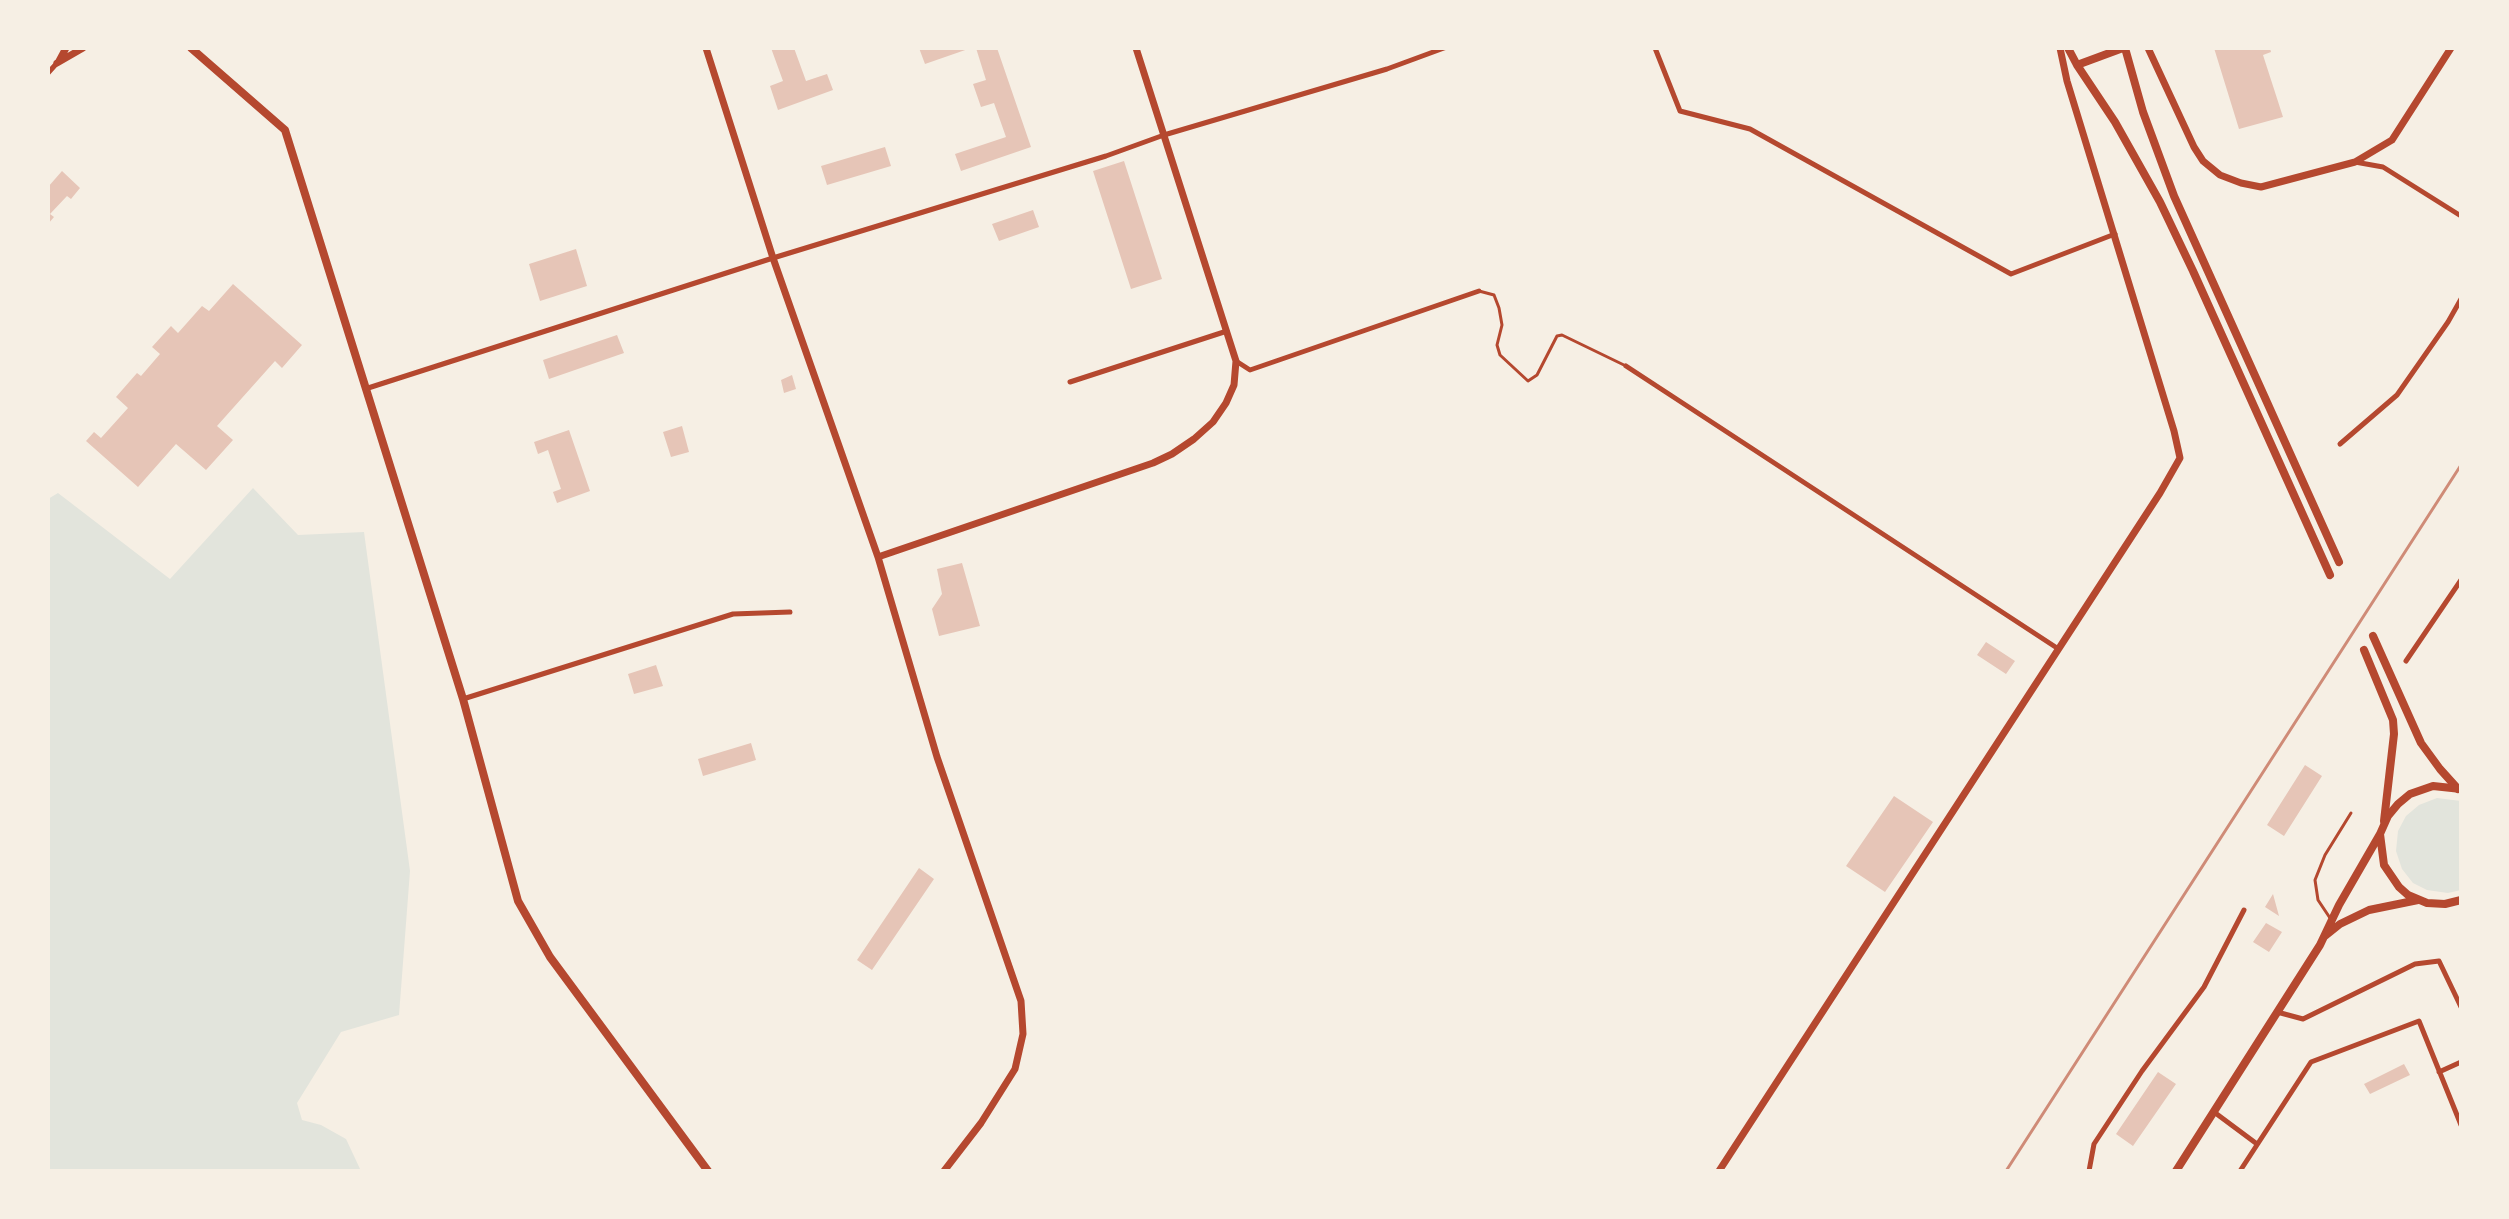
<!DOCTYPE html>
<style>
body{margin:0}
#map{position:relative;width:2509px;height:1219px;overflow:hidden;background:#f6efe4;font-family:Ubuntu,sans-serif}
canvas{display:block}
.frame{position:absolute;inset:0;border:50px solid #f6efe4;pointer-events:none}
</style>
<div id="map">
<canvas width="2509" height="1219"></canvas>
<div class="frame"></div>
</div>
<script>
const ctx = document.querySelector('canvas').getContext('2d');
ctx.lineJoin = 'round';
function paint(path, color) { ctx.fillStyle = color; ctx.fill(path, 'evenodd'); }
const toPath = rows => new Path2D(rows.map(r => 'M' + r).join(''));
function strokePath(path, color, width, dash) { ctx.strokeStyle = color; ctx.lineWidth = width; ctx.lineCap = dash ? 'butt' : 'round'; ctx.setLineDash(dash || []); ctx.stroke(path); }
const green = toPath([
 [253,488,298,535,364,532,410,871,399,1015,341,1032,297,1103,302,1120,321,1125,346,1139,361,1171,48,1171,48,499,58,493,170,579],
 [2437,798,2461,801,2461,890,2448,893,2427,890,2413,883,2402,869,2396,851,2398,831,2406,816,2419,805]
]);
const building = toPath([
 [771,48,794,48,806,81,827,74,833,90,778,110,770,86,783,81],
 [919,48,971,48,925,64],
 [976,48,997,48,1031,147,961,171,955,154,1006,137,994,103,981,107,973,84,986,80],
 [2214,48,2270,48,2271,52,2263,55,2283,117,2239,129],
 [885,147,891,166,827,185,821,166],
 [1124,161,1162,279,1131,289,1093,171],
 [62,171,80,188,71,199,67,196,50,214,54,217,48,224,48,187],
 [1033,210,1039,227,999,241,992,224],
 [576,249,587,286,540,301,529,264],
 [233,284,302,345,282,368,275,361,217,426,233,440,206,470,176,444,138,487,86,441,94,432,101,438,128,408,116,397,137,373,141,376,160,354,152,347,171,326,178,333,202,306,209,311],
 [617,335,624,353,549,379,543,360],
 [792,375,796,389,784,393,781,380],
 [682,426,689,452,671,457,663,432],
 [569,430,590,491,557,503,553,492,561,489,548,450,538,454,534,442],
 [962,563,980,626,939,636,932,609,942,594,937,569],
 [1986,642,2015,661,2006,674,1977,655],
 [656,665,663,686,634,694,628,674],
 [751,743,756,760,703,776,698,759],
 [2305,765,2322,776,2284,836,2267,825],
 [1894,796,1933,822,1885,892,1846,866],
 [919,868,934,879,872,970,857,960],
 [2273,894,2279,916,2265,907],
 [2266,923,2282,932,2269,952,2253,942],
 [2404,1064,2410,1075,2370,1094,2364,1084],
 [2158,1072,2176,1084,2133,1146,2116,1134]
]);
const service = toPath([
 [1479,291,1494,295,1499,308,1502,325,1497,345,1500,355,1528,381,1537,375,1557,336,1562,335,1626,366],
 [2330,918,2318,900,2315,880,2325,855,2351,813]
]);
const minor = toPath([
 [1655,48,1680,111,1750,129,2011,274,2115,234],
 [48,73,57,63],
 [2355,162,2383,167,2461,216],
 [1236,361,1250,370,1479,291],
 [1626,366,2057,648],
 [1070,382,1227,331],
 [365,389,773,258,1106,156,1164,135,1387,69,1444,48],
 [2340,444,2397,395,2448,322,2461,299],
 [2406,661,2461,580],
 [463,699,733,614,790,612],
 [2277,1012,2303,1019,2415,964,2439,961,2461,1007],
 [2439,1072,2461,1062],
 [2214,1112,2257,1144],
 [2089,1171,2094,1144,2142,1071,2204,987,2244,910],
 [2240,1171,2311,1062,2419,1021,2461,1125]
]);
const tertiary = toPath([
 [706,48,773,258,878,557,937,757,1021,1001,1023,1034,1015,1069,981,1123,944,1171],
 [2148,48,2194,147,2203,161,2220,175,2241,183,2261,187,2355,162,2392,140,2451,48],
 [59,61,66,48],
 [57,63,83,48],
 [878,557,1153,463,1172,454,1194,439,1213,422,1226,403,1234,385,1236,361,1136,48],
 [1719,1171,2160,493,2180,458,2174,431,2067,81,2060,48]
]);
const secondary = toPath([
 [191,48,285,130,463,699,518,901,550,957,708,1171],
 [2068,48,2077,65,2123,48],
 [2125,48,2143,112,2174,196,2339,562],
 [2077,65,2115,122,2160,202,2193,271,2330,575],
 [2373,636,2421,743,2440,769,2458,789],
 [2364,650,2393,720,2394,734,2384,821]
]);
const primary = toPath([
 [2461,789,2433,786,2410,794,2398,804,2388,816,2380,834,2384,865,2399,887,2408,895,2427,903,2445,904,2461,900],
 [2325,936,2340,924,2369,910,2418,900],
 [2176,1171,2320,945,2339,905,2380,834]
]);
const rail = toPath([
 [2006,1171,2461,465]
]);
paint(green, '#e2e4dc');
paint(building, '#e6c5b7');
strokePath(service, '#b5482f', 3);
strokePath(minor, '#b5482f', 5);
strokePath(tertiary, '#b5482f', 7);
strokePath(secondary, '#b5482f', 8);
strokePath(primary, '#b5482f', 8);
strokePath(rail, '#cf8b77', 3);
</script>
